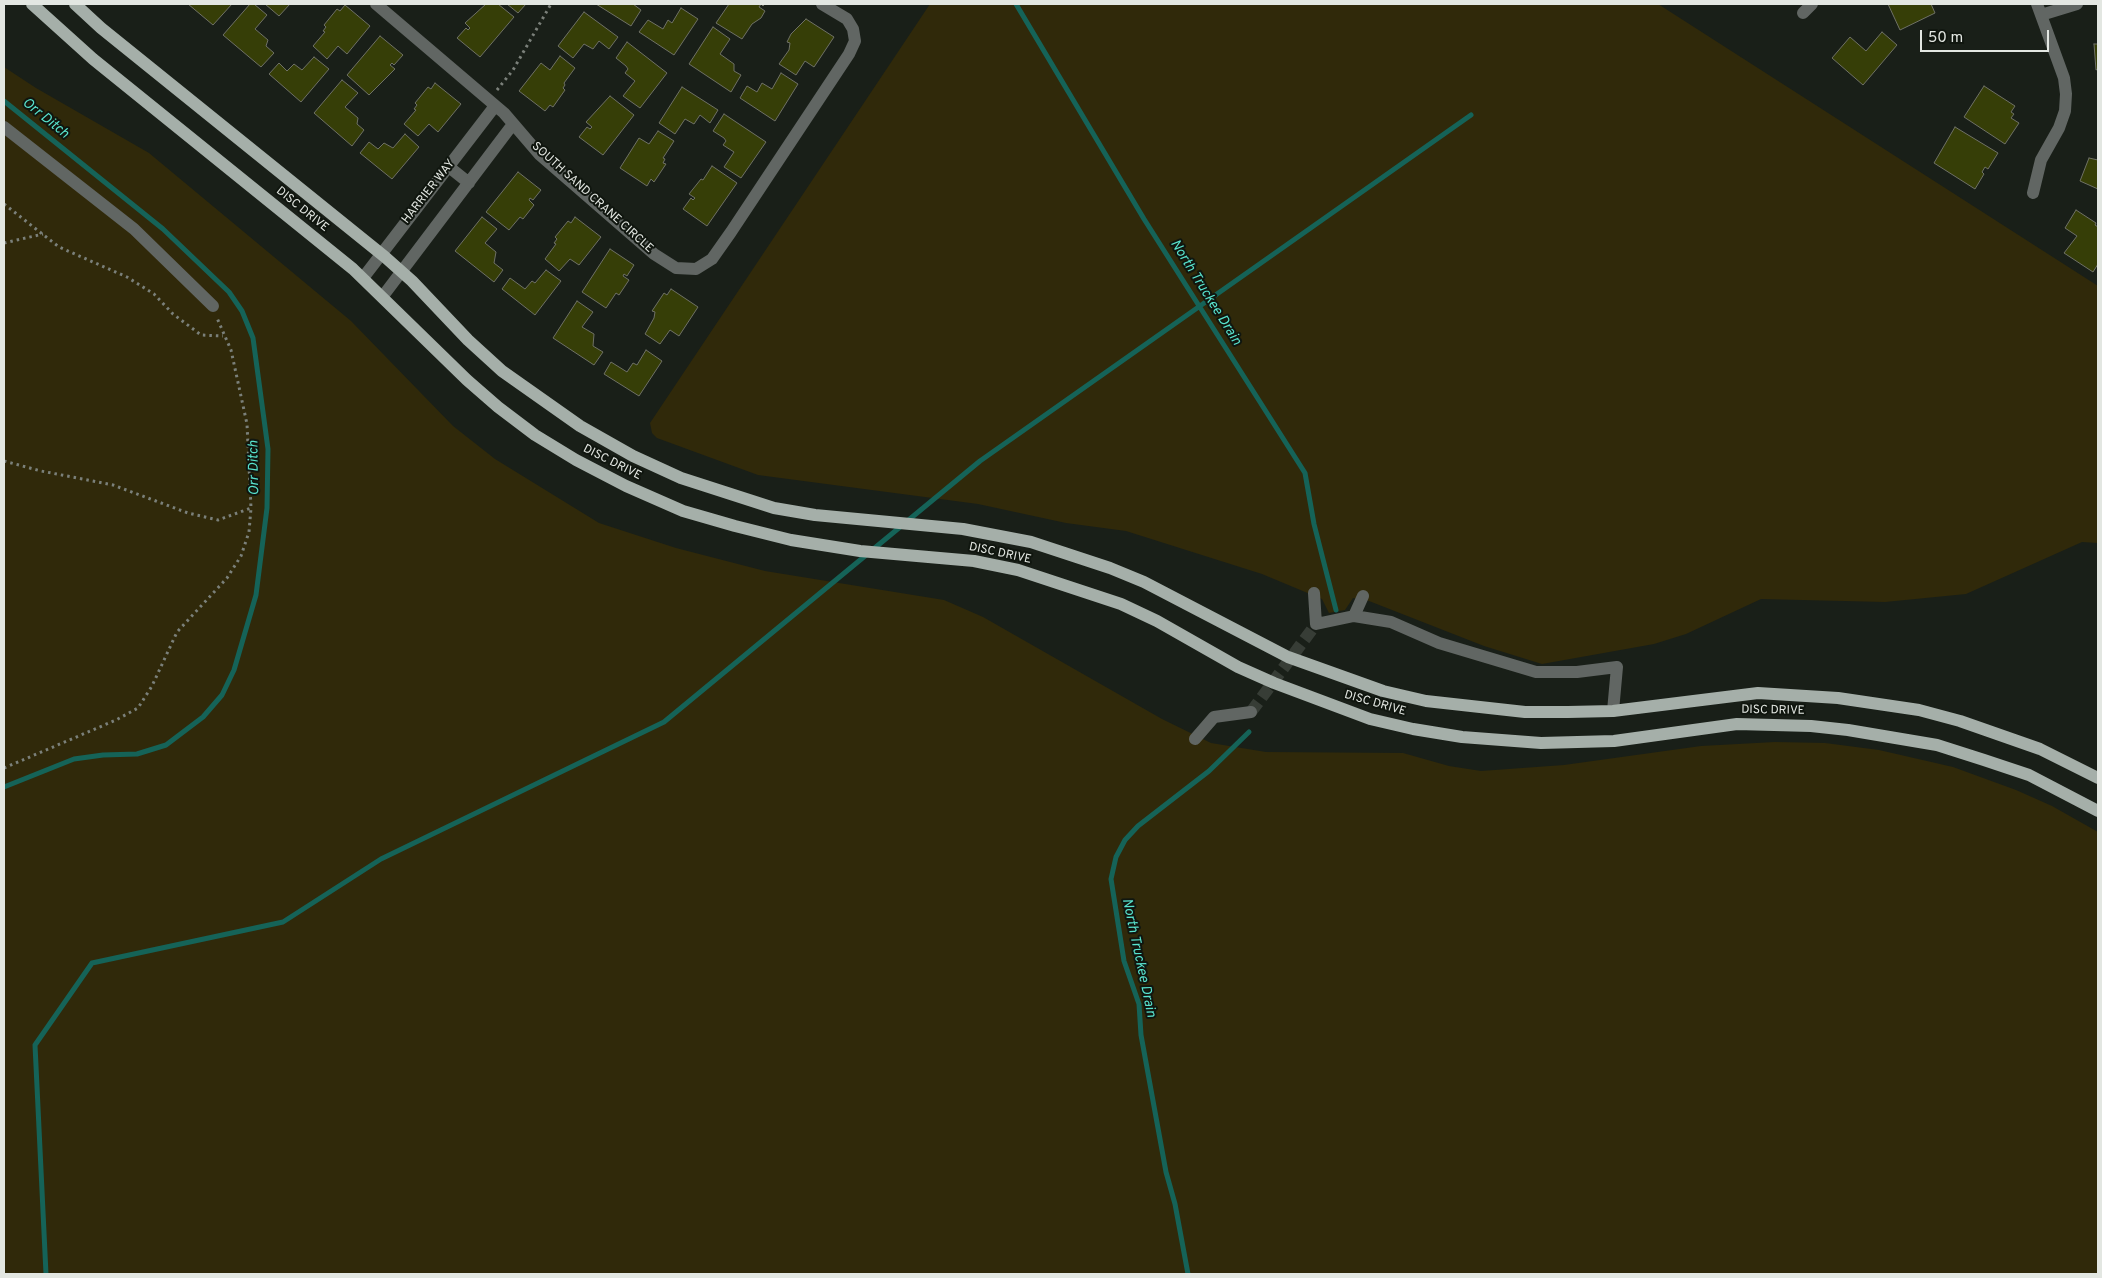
<!DOCTYPE html>
<style>
body{margin:0}
#map{position:relative;width:2102px;height:1278px;overflow:hidden;background:#191f18;font-family:Overpass,sans-serif}
canvas{display:block}
.frame{position:absolute;inset:0;border:5px solid #e3e7e2;pointer-events:none}
.scale{position:absolute;left:1920px;top:30px;width:129px;height:22px;box-sizing:border-box;border:2px solid #e3e7e2;border-top:0;padding-left:6px;font-size:15px;line-height:18px;white-space:nowrap;color:#e3e7e2;-webkit-text-stroke:4px #10160f;paint-order:stroke}
</style>
<div id="map">
<canvas width="2102" height="1278"></canvas>
<div class="frame"></div>
<div class="scale">50 m</div>
</div>
<script>
const ctx = document.querySelector('canvas').getContext('2d');
ctx.lineJoin = 'round';
function paint(path, color) { ctx.fillStyle = color; ctx.fill(path, 'evenodd'); }
const toPath = rows => new Path2D(rows.map(r => 'M' + r).join(''));
function strokePath(path, color, width, dash) { ctx.strokeStyle = color; ctx.lineWidth = width; ctx.lineCap = dash ? 'butt' : 'round'; ctx.setLineDash(dash || []); ctx.stroke(path); }
function write(font, color, halo, rows, align = 'center') {
  ctx.font = font + ' Overpass,sans-serif'; ctx.lineWidth = 4; ctx.setLineDash([]); ctx.textBaseline = 'middle'; ctx.strokeStyle = halo; ctx.fillStyle = color; for (const [text, x, y, turn = 0] of rows) {
    ctx.save(); ctx.translate(x, y); ctx.rotate((+turn || 0) * Math.PI / 180); ctx.textAlign = isNaN(turn) ? turn : align; if (halo) ctx.strokeText(text, 0, 0); ctx.fillText(text, 0, 0); ctx.restore();
  }
}
const green = toPath([
 [930,4,1658,4,2098,286,2098,543,2082,542,1966,594,1885,602,1761,599,1686,634,1654,644,1542,664,1484,646,1369,601,1353,598,1345,610,1329,613,1322,599,1262,574,1126,531,1066,523,978,504,758,475,657,438,652,433,650,423],
 [4,67,36,88,149,153,351,321,453,426,495,459,599,523,676,548,765,571,944,600,983,617,1162,719,1211,743,1266,752,1403,753,1449,766,1481,771,1564,765,1701,746,1775,742,1825,743,1879,750,1953,767,2016,790,2052,806,2098,832,2098,1274,4,1274]
]);
const stream = toPath([
 [1016,4,1144,219,1305,473,1314,524,1336,610],
 [4,101,163,229,229,292,242,311,253,338,268,449,267,508,256,595,234,670,222,695,203,717,166,745,137,754,103,755,74,759,4,787],
 [46,1274,35,1045,92,963,283,922,381,859,664,722,980,461,1471,115],
 [1188,1274,1175,1204,1166,1172,1141,1035,1139,1004,1124,961,1111,879,1116,857,1125,840,1138,826,1209,771,1249,732]
]);
const building = toPath([
 [188,4,232,4,213,25,188,4],
 [250,4,254,4,267,15,255,29,268,40,266,46,274,53,261,67,223,35,250,4],
 [265,4,290,4,279,16,265,4],
 [486,4,498,4,514,17,480,57,457,38,466,28,468,30,470,28,465,23,486,4],
 [507,4,526,4,518,13,507,4],
 [596,4,633,4,641,10,631,26,596,4],
 [729,4,765,4,763,6,761,4,759,7,765,11,761,18,752,24,742,39,716,23,729,4],
 [1888,4,1931,4,1935,13,1900,30,1888,4],
 [345,5,370,26,347,54,338,46,327,59,313,46,325,32,323,31,326,27,324,25,337,9,340,11,345,5],
 [681,8,698,19,674,55,639,32,648,20,663,29,668,20,672,23,681,8],
 [584,12,618,37,609,49,599,41,593,49,584,44,573,58,558,46,584,12],
 [806,19,834,37,814,67,805,61,796,75,779,64,789,50,790,43,787,42,791,34,806,19],
 [713,27,730,39,720,54,734,64,734,71,741,75,731,92,689,64,713,27],
 [1882,32,1897,45,1863,85,1832,58,1850,37,1866,51,1882,32],
 [380,36,403,55,394,65,392,63,390,65,395,69,369,95,347,75,380,36],
 [627,42,667,73,640,108,623,96,635,81,625,73,628,69,626,66,616,58,627,42],
 [2094,44,2098,44,2098,69,2096,70,2094,44],
 [560,56,575,68,564,83,565,85,563,88,565,90,553,107,550,105,545,111,519,91,541,63,550,70,560,56],
 [314,57,329,69,301,102,269,74,279,63,287,71,294,64,302,70,314,57],
 [781,73,798,84,775,121,740,98,747,86,757,92,762,83,772,89,781,73],
 [342,80,358,93,345,107,358,118,357,124,364,130,352,146,314,113,342,80],
 [435,83,461,104,438,132,429,124,418,136,404,124,416,110,414,109,417,105,415,103,428,87,431,89,435,83],
 [1984,86,2015,106,2011,112,2014,114,2011,118,2019,123,2005,144,1964,117,1984,86],
 [682,87,718,110,710,123,700,115,694,124,685,119,675,134,659,123,682,87],
 [610,96,634,115,603,155,579,137,587,127,590,129,592,127,586,122,610,96],
 [724,114,766,142,741,178,724,167,734,152,723,145,726,141,724,138,713,131,724,114],
 [1955,127,1998,153,1988,169,1985,167,1982,172,1984,174,1975,189,1934,163,1955,127],
 [658,131,674,141,663,158,665,159,663,163,666,164,654,182,651,179,647,186,620,168,639,138,649,144,658,131],
 [405,134,419,147,392,179,360,153,369,142,378,149,384,143,393,148,405,134],
 [2089,158,2098,160,2098,189,2080,181,2089,158],
 [712,166,737,183,707,226,683,209,691,198,693,200,695,198,689,194,701,179,703,180,712,166],
 [518,172,541,190,533,200,530,198,529,200,534,205,523,219,520,217,509,230,486,212,518,172],
 [2076,210,2096,223,2095,225,2098,227,2098,264,2093,272,2064,253,2077,236,2065,228,2076,210],
 [482,217,497,229,485,243,496,252,494,263,503,270,494,282,455,251,482,217],
 [575,217,601,237,579,265,570,259,559,271,545,259,556,244,554,243,557,239,555,237,568,221,571,223,575,217],
 [610,249,634,265,627,276,624,274,623,276,629,280,619,295,616,293,606,308,582,292,610,249],
 [546,270,561,281,535,315,502,289,510,278,525,289,532,281,535,283,546,270],
 [671,289,698,307,679,336,670,330,660,344,645,334,654,318,655,312,652,311,664,293,667,295,671,289],
 [577,301,593,312,582,327,594,334,593,346,603,352,594,365,553,338,577,301],
 [646,350,662,361,639,396,604,374,611,362,627,372,633,363,637,365,646,350]
]);
const minorTunnel = toPath([
 [1251,712,1316,624]
]);
const path = toPath([
 [497,90,513,70,551,4],
 [4,204,59,247,127,277,154,294,173,314,201,335,223,336],
 [4,243,43,234],
 [4,461,41,471,113,485,188,513,218,520,251,508],
 [4,768,116,720,138,708,152,686,177,632,227,578,241,556,249,532,251,508,247,424,231,350,217,318]
]);
const minor = toPath([
 [376,4,504,113,540,155,654,254,676,268,696,269,712,259,731,232,849,54,855,41,853,29,847,19,822,4],
 [1803,13,1812,4],
 [2041,15,2077,4],
 [4,127,134,229,213,306],
 [449,167,469,183],
 [2033,193,2041,160,2059,128,2065,111,2066,94,2064,78,2037,4],
 [363,278,495,106],
 [383,296,513,124],
 [1314,593,1316,624,1354,616,1391,622,1439,643,1536,672,1577,672,1617,667,1613,711],
 [1354,616,1363,596],
 [1195,739,1214,717,1251,712]
]);
const major = toPath([
 [32,4,93,59,353,269,467,380,498,407,535,435,576,460,626,486,683,511,735,526,791,540,860,551,974,561,1018,570,1121,604,1157,621,1238,667,1274,683,1370,719,1413,729,1462,737,1541,743,1614,741,1737,724,1811,726,1848,730,1937,745,1984,760,2029,775,2098,811],
 [75,4,101,28,385,257,412,281,468,340,502,371,580,426,633,456,681,478,774,508,815,515,963,529,1031,542,1110,568,1144,582,1288,657,1383,691,1426,701,1525,712,1568,712,1613,711,1758,693,1838,698,1919,710,1960,721,2040,749,2098,778]
]);
const streetNames = [
 ["HARRIER WAY",429,192,-52],
 ["SOUTH SAND CRANE CIRCLE",592,198,42],
 ["DISC DRIVE",302,210,39],
 ["DISC DRIVE",612,463,27],
 ["DISC DRIVE",1000,554,12],
 ["DISC DRIVE",1375,704,16],
 ["DISC DRIVE",1773,711,1]
];
const waterNames = [
 ["Orr Ditch",45,119,39],
 ["North Truckee Drain",1205,293,58],
 ["Orr Ditch",255,468,-91],
 ["North Truckee Drain",1138,958,78]
];
paint(green, '#30290a');
strokePath(stream, '#156358', 5);
paint(building, '#363e07');
strokePath(building, '#6f7166', 1);
strokePath(minorTunnel, '#373d36', 12, [12, 6]);
strokePath(path, '#7b807a', 3, [2.5, 4]);
strokePath(minor, '#616663', 12);
strokePath(major, '#a5afa9', 12);
write('12px', '#e3e7e2', '#10160f', streetNames);
write('italic 14px', '#58e2cd', '#10160f', waterNames);
</script>
